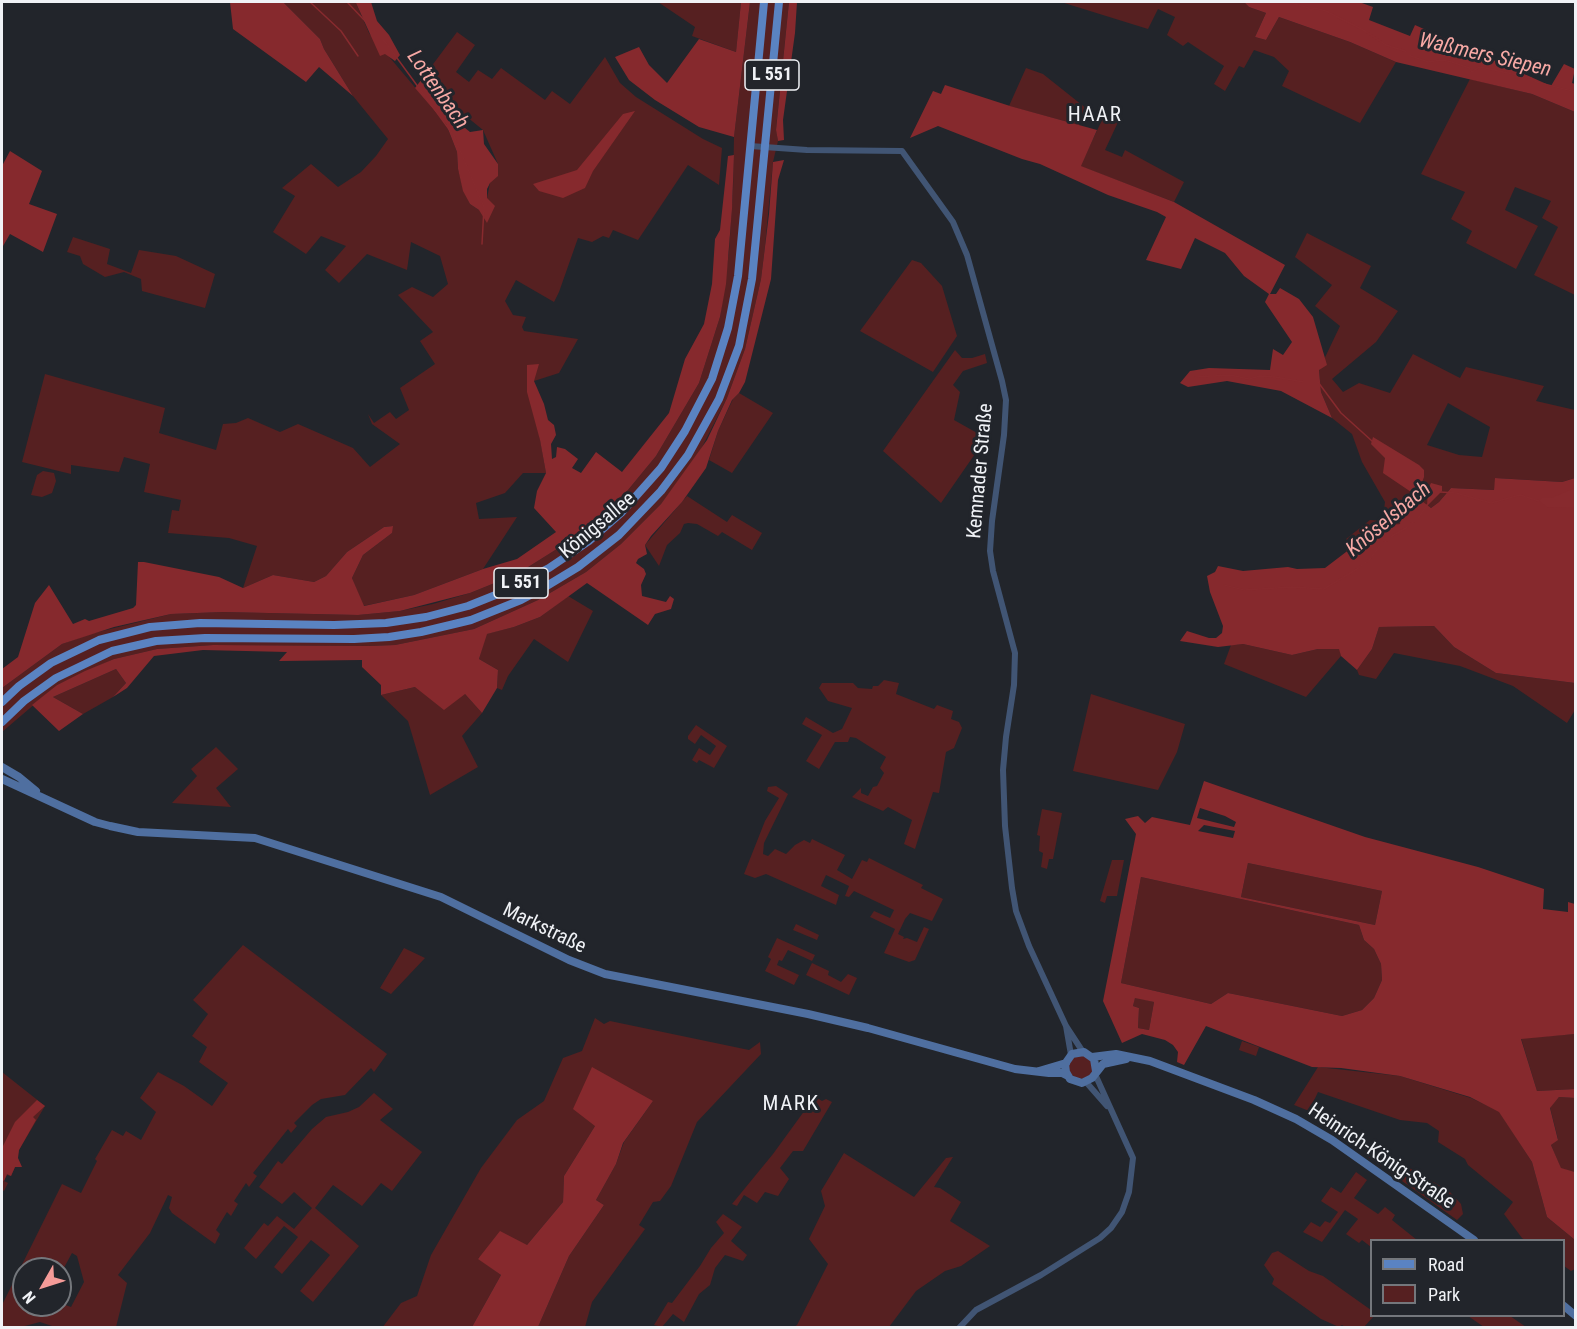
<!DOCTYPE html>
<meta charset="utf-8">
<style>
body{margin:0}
#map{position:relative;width:1577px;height:1329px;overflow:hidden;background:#22252b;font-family:"Roboto Condensed",sans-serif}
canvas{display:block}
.frame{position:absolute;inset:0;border:3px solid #f0f2f6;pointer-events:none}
.legend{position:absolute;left:1370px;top:1239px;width:195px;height:78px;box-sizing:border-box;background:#22252b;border:2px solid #74777c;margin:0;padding:8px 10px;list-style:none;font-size:18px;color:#f0f2f6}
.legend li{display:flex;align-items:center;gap:12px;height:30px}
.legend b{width:30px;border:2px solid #74777c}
.north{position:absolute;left:12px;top:1257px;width:60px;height:60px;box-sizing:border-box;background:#22252b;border:2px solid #74777c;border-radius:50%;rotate:231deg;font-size:16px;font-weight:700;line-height:24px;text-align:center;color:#f0f2f6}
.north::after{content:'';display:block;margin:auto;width:21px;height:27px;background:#f59b98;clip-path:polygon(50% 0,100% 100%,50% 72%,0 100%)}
</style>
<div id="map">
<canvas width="1577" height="1329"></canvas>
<div class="frame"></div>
<ul class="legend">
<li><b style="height:8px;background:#5a83c2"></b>Road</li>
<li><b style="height:16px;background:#562021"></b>Park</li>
</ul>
<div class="north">N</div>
</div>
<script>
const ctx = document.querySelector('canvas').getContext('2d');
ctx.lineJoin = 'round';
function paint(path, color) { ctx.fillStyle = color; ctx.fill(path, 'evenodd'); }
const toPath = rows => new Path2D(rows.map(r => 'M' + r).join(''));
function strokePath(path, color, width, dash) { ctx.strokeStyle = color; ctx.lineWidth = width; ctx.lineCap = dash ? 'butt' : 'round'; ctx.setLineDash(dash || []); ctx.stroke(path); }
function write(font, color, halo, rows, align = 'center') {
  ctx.font = font + ' "Roboto Condensed",sans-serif'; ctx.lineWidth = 6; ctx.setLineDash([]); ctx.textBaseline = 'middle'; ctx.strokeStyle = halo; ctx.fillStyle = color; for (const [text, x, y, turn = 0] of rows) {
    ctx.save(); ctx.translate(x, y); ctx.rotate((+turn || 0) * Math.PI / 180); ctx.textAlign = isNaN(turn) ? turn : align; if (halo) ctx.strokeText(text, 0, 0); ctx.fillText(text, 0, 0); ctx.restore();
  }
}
const green = toPath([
 [283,2,353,2,356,3,369,33,446,124,457,152,458,169,464,191,470,204,479,210,487,198,490,183,498,164,483,130,430,87,422,79,457,32,475,45,456,72,469,82,478,70,492,79,501,68,545,100,552,91,570,104,605,57,620,83,636,97,703,139,722,148,719,185,688,165,638,240,613,230,609,238,603,236,592,242,578,238,559,292,554,302,516,280,505,301,513,315,526,317,522,327,524,331,578,339,559,373,534,381,527,365,546,473,523,473,505,493,476,503,479,519,517,517,483,569,414,595,363,606,352,578,363,555,392,533,392,526,384,527,347,552,326,576,314,582,273,575,243,588,257,546,229,538,168,533,172,510,179,511,181,500,144,492,150,464,124,457,119,472,71,465,71,474,22,462,45,374,165,408,159,433,216,450,223,424,236,423,248,418,280,432,298,424,353,448,370,467,400,444,372,424,368,414,374,423,390,412,396,419,409,410,400,388,435,364,420,341,433,332,398,295,412,287,433,297,448,284,440,256,411,242,407,270,367,254,339,283,325,270,346,246,321,236,306,254,273,232,295,196,282,188,311,164,338,187,361,172,376,156,388,139,353,96,324,49,320,39],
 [658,2,741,2,736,52,692,36,695,27],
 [750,2,789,2,776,129,778,141,773,162,765,246,761,279,745,349,727,398,698,455,661,504,621,544,586,572,538,600,474,629,395,645,369,646,213,645,157,649,114,659,57,685,2,732,2,688,62,644,90,634,171,614,223,612,358,615,400,611,433,604,470,593,517,574,576,537,628,490,656,456,699,383,720,317,729,251,733,190,734,137],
 [1061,2,1244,2,1249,7,1266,13,1255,37,1266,40,1279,17,1350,42,1396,62,1360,123,1282,86,1289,71,1274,57,1254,50,1244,68,1239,66,1225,91,1214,84,1224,66,1188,42,1183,46,1167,35,1175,17,1158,9,1148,29],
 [1026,68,1043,74,1087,109,1079,125,1009,106],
 [1470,79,1532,94,1575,112,1575,295,1534,275,1558,227,1542,218,1551,201,1515,187,1505,210,1538,226,1516,269,1466,243,1472,231,1451,219,1465,192,1421,174],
 [1104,116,1119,120,1105,150,1122,157,1125,150,1184,182,1174,202,1080,166],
 [1307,233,1371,266,1360,288,1398,311,1376,342,1332,379,1343,392,1359,383,1390,393,1413,354,1460,378,1466,367,1544,386,1536,401,1575,410,1575,478,1562,482,1496,478,1494,490,1451,488,1439,502,1431,508,1423,503,1400,524,1380,532,1360,551,1346,552,1346,539,1370,520,1382,521,1396,516,1395,509,1384,510,1385,502,1362,462,1352,434,1332,418,1321,392,1319,370,1340,326,1315,306,1332,285,1295,257],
 [1448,403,1490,427,1482,457,1459,455,1427,445],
 [73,237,110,249,107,264,131,273,139,250,176,256,215,274,205,308,142,291,141,279,124,272,105,277,83,264,80,256,67,252],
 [912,260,921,263,942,286,957,336,933,372,860,331],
 [955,350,962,358,972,358,985,354,987,363,963,371,953,385,960,392,954,420,986,438,941,503,883,451],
 [739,393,773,413,732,473,709,460,718,431,733,399],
 [43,471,54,473,56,481,52,493,42,497,31,495,37,475],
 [687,496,727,522,732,515,762,533,752,550,722,532,718,536,697,524,688,523,684,524,680,533,667,545,659,566,645,545],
 [568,596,593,611,568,662,534,639,508,676,502,690,497,688,498,670,479,659,486,634,514,627,540,617],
 [1434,626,1454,647,1496,673,1575,683,1575,710,1567,723,1513,686,1460,666,1394,653,1376,679,1359,675,1357,670,1372,649,1379,627],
 [1243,644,1292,655,1318,649,1340,649,1341,656,1306,697,1224,664,1231,645],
 [116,669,126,683,113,697,83,714,53,697],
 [884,680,899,683,896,694,934,709,937,705,953,711,951,719,959,722,962,728,954,748,946,752,939,793,933,792,915,849,904,844,912,820,888,807,883,811,852,797,861,788,861,793,868,796,873,787,877,786,884,773,880,768,886,757,856,738,850,737,848,742,835,742,819,769,806,761,822,735,802,724,806,717,833,733,842,729,852,708,828,701,819,688,822,683,853,683,858,688,872,689,873,686,878,686],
 [415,687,465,694,482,713,462,736,478,767,430,795,408,721,381,695],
 [1091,694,1185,724,1177,752,1158,790,1073,771],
 [696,725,727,746,714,768,699,760,697,763,692,760,699,748,710,755,716,746,701,735,695,744,688,739,688,736],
 [216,747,238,769,216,788,231,807,172,803,197,776,191,769],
 [776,786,788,794,764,843,763,854,768,856,775,849,786,854,795,845,804,840,810,843,812,839,845,855,837,870,852,879,862,860,867,862,869,858,923,885,921,888,943,899,932,921,910,913,905,919,898,934,904,937,903,939,907,938,917,942,924,927,929,929,915,960,909,962,884,953,895,929,870,917,874,911,890,918,894,910,854,891,849,897,845,896,849,886,826,875,821,886,839,895,836,905,766,874,755,878,744,874,765,821,779,798,767,791,768,787],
 [1042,809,1062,813,1053,859,1049,859,1047,869,1041,867,1043,853,1039,851,1040,836,1037,835],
 [1112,860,1124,860,1117,896,1107,896,1105,903,1100,901],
 [1248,863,1382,891,1375,925,1241,897],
 [1141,877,1359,925,1364,940,1374,949,1381,964,1382,980,1374,998,1362,1010,1342,1016,1228,993,1211,1004,1121,983],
 [796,924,819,935,817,940,793,930],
 [777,938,815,955,812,961,788,950,782,961,779,960,777,965,799,975,794,985,765,971,771,959,768,957],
 [243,945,387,1054,374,1072,371,1068,345,1095,321,1099,312,1105,294,1123,297,1126,291,1133,288,1129,253,1173,257,1176,249,1187,246,1183,234,1201,238,1204,231,1216,227,1212,216,1230,220,1234,215,1244,172,1213,169,1208,172,1197,168,1195,150,1233,118,1275,127,1283,116,1327,55,1327,40,1322,21,1327,2,1328,2,1305,62,1184,81,1193,97,1161,95,1159,112,1130,123,1136,126,1131,141,1140,156,1112,140,1098,158,1072,184,1086,212,1106,228,1083,199,1062,207,1047,192,1036,208,1014,193,1000],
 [72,1253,77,1256,84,1282,71,1307,60,1303,60,1305,24,1305,24,1269,60,1269,60,1275],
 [404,948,425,958,391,994,380,988],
 [812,963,829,971,828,975,841,982,848,974,857,978,849,995,806,975],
 [1135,997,1154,1002,1149,1030,1138,1028,1139,1008,1133,1006],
 [595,1018,604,1024,610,1021,749,1050,760,1042,761,1054,697,1122,671,1186,660,1201,653,1202,639,1225,645,1229,592,1302,585,1327,538,1327,569,1256,604,1205,596,1200,616,1164,624,1142,653,1101,595,1126,564,1176,563,1202,527,1245,478,1258,501,1275,472,1327,382,1328,401,1303,417,1296,431,1255,481,1168,517,1120,544,1101,563,1058,582,1051],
 [1575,1034,1575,1089,1537,1091,1521,1038],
 [1242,1041,1259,1047,1256,1056,1239,1050],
 '1069 1067a12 12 0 1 1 24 0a12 12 0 1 1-24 0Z',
 [1318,1067,1400,1076,1471,1098,1499,1111,1532,1162,1547,1217,1575,1240,1575,1269,1571,1271,1564,1266,1564,1240,1525,1240,1522,1238,1504,1214,1513,1202,1468,1165,1465,1159,1438,1142,1439,1131,1427,1123,1400,1120,1318,1092,1309,1111,1294,1105],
 [2,1072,45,1106,19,1150,15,1167,11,1176,7,1175,4,1181,8,1183,4,1191,2,1190],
 [374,1093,393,1109,380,1120,422,1152,392,1191,381,1183,362,1206,333,1185,315,1208,359,1246,313,1302,300,1291,330,1255,311,1240,282,1274,274,1267,298,1237,284,1226,256,1259,244,1248,264,1223,268,1226,277,1216,294,1229,312,1208,294,1192,282,1204,259,1187,278,1161,282,1164,312,1129,326,1117,348,1112,359,1107],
 [1559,1097,1575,1098,1575,1172,1561,1169,1551,1145,1558,1139,1550,1107],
 [817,1098,822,1101,826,1099,832,1102,803,1151,793,1151,780,1168,789,1179,778,1196,765,1192,757,1203,744,1195,737,1206,732,1204,773,1154,805,1110],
 [1370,1145,1449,1191,1461,1204,1463,1214,1457,1220,1364,1154],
 [844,1153,914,1197,946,1158,953,1157,934,1187,940,1188,961,1202,950,1221,990,1246,961,1266,945,1271,916,1291,889,1327,794,1327,797,1325,828,1264,809,1239,825,1206,821,1191],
 [1356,1172,1367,1180,1354,1198,1378,1214,1385,1207,1395,1215,1392,1220,1417,1240,1372,1240,1371,1247,1362,1240,1359,1243,1346,1234,1358,1219,1345,1210,1322,1242,1303,1232,1311,1222,1320,1227,1325,1221,1330,1223,1338,1212,1321,1201,1331,1187,1341,1193],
 [723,1214,742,1227,731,1241,747,1255,743,1261,725,1255,715,1268,710,1285,699,1294,684,1322,673,1314,662,1327,654,1325,668,1302,672,1303,700,1266,711,1248,724,1233,716,1222],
 [1278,1251,1309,1271,1323,1276,1371,1310,1372,1316,1374,1316,1364,1327,1345,1327,1342,1325,1339,1327,1321,1319,1272,1284,1274,1279,1264,1265,1272,1253],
 [1468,1316,1510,1316,1526,1327,1484,1327]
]);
const forest = toPath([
 [230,2,283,2,320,39,324,49,353,96,319,67,306,82,233,29],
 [353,2,371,2,377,21,389,35,400,55,395,61,385,54,380,56,356,3],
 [741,2,750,2,734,137,699,127,655,100,629,80,615,57,639,47,649,65,667,83,699,39,736,52],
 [789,2,797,2,795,33,783,120,784,140,778,141,776,130],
 [1244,2,1359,2,1373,7,1369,20,1410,36,1415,25,1551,86,1564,64,1575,69,1572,83,1575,84,1575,112,1532,94,1396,62,1350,42,1279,17,1266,40,1255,37,1266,13,1249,7],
 [422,79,459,123,470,132,483,130,484,144,498,164,498,176,490,183,487,189,487,198,495,206,487,223,479,210,470,204,463,191,458,169,457,152,446,124,415,88],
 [945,85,1010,106,1097,130,1081,166,1174,202,1285,265,1270,294,1276,294,1280,288,1299,299,1313,317,1327,365,1319,370,1321,392,1332,418,1281,391,1227,381,1188,387,1180,383,1190,371,1209,368,1270,370,1273,349,1283,355,1292,342,1265,302,1269,294,1244,276,1225,253,1195,238,1181,269,1146,260,1166,217,1157,212,1108,195,1040,164,1022,159,938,126,910,138,933,91,941,94],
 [635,111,593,171,585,188,563,198,539,191,533,184,577,170,623,114],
 [10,151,42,171,29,204,57,214,43,252,10,234,3,246,2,245,2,166],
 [734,155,732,209,726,284,720,317,699,383,656,456,628,490,576,537,517,574,470,593,400,611,358,615,223,612,171,614,114,627,62,644,2,688,2,669,18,657,35,603,49,585,73,624,85,619,89,621,133,608,136,605,138,562,144,562,219,577,243,588,273,575,314,582,326,576,347,552,384,527,393,526,392,533,363,555,352,578,364,606,414,595,483,569,517,559,556,532,534,508,537,491,546,473,540,440,527,392,527,365,539,364,534,381,544,404,548,420,554,425,556,435,551,444,552,459,556,457,557,447,565,449,578,459,572,468,581,473,596,452,622,472,669,413,685,359,704,324,712,284,715,239,720,230,728,156],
 [784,160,778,180,771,279,745,382,739,393,732,400,718,431,706,468,682,502,651,536,645,545,647,554,638,559,636,563,644,569,646,574,641,585,642,596,666,602,670,596,674,599,671,609,655,614,648,625,587,583,540,617,514,627,487,634,479,659,498,670,497,688,482,713,465,694,444,710,415,687,381,695,381,685,362,667,362,660,279,661,287,652,203,650,154,656,127,688,113,697,126,683,116,669,53,697,83,714,59,731,32,705,57,685,85,671,114,659,157,649,213,645,369,646,395,645,474,629,538,600,586,572,621,544,661,504,707,440,727,398,745,349,761,279,769,214,773,162],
 [1495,478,1562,482,1575,478,1575,683,1496,673,1454,647,1434,626,1379,627,1372,649,1357,670,1341,656,1339,649,1318,649,1292,655,1243,644,1218,647,1180,641,1187,631,1209,638,1216,638,1222,633,1223,626,1210,592,1207,576,1215,572,1218,566,1243,571,1288,567,1297,569,1325,568,1346,552,1360,551,1380,532,1392,525,1400,524,1401,512,1418,498,1431,508,1439,502,1451,488,1494,490],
 [1204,781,1365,837,1478,867,1544,889,1543,909,1568,912,1568,902,1575,904,1575,1034,1521,1039,1537,1091,1575,1089,1575,1098,1559,1097,1550,1108,1558,1140,1551,1145,1561,1168,1575,1172,1575,1240,1547,1217,1532,1162,1499,1112,1470,1097,1400,1076,1341,1068,1312,1067,1206,1026,1184,1065,1177,1062,1178,1052,1173,1045,1165,1040,1142,1034,1122,1043,1103,1001,1136,834,1125,819,1138,816,1145,823,1152,817,1190,825],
 [1200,808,1225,816,1236,822,1234,827,1197,818],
 [1204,825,1235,831,1233,838,1198,831],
 [1248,863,1382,891,1375,925,1241,897],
 [1141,877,1359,925,1364,940,1374,949,1381,964,1382,980,1374,998,1362,1010,1342,1016,1228,993,1211,1004,1121,983],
 [1135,998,1154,1002,1149,1030,1138,1028,1139,1008,1133,1006],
 [592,1067,653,1101,623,1143,616,1164,596,1200,604,1205,569,1256,538,1327,472,1327,501,1275,478,1259,500,1231,527,1245,563,1202,564,1176,595,1126,573,1109],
 [37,1100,45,1106,33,1117,36,1120,19,1150,18,1158,22,1167,15,1167,11,1176,7,1174,4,1181,2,1180,2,1148,15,1122]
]);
const water = toPath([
 [1373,437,1419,465,1424,470,1424,477,1417,496,1383,473,1385,458,1371,444],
 [1431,483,1442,486,1442,491,1427,506,1428,489],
 [1575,488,1575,508,1547,507,1539,501,1542,498,1551,498]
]);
const stream = toPath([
 [310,2,341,31,358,56],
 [347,2,386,43,454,136,484,207,482,244],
 [1292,2,1293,4,1306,7,1311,10,1315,8,1326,11,1365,31,1386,45,1405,51,1411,56,1428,62,1442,60,1452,62,1469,68,1472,72,1479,67,1485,68,1531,78,1536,82,1576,92],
 [1195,377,1230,375,1249,379,1260,376,1275,377,1304,382,1318,382,1341,413,1372,441],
 [1440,492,1456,493,1491,503,1520,495,1539,501],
 [1417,495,1427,498],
 [1224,585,1244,590,1292,587,1324,589,1357,569,1370,559,1379,547,1392,536,1406,528,1419,517,1427,505]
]);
const tertiary = toPath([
 [750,146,807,150,902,151,953,222,967,255,1002,381,1006,400,1004,435,992,521,990,551,993,571,1015,653,1014,685,1006,737,1003,770,1005,826,1012,888,1016,911,1029,946,1066,1026,1083,1052],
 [1066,1026,1071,1055],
 [1086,1082,1107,1106],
 [959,1328,976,1310,1041,1275,1100,1238,1111,1228,1122,1212,1129,1192,1133,1158,1095,1074]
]);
const secondary = toPath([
 [2,767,19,777,36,791],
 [2,779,95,822,110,826,138,832,255,838,441,897,569,960,605,974,808,1014,868,1028,1015,1069,1049,1073,1062,1073,1068,1076],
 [1092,1057,1116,1054,1150,1061,1254,1100,1296,1119,1332,1140,1474,1240],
 [1039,1071,1066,1063],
 [1096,1071,1094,1059,1084,1052,1072,1054,1065,1064,1066,1072,1070,1079,1082,1083,1092,1078,1103,1064,1126,1059],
 [1564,1306,1576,1316]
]);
const primary = toPath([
 [2,702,19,686,51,663,99,640,150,627,200,623,334,625,386,623,426,617,468,606,498,594,549,568,589,541,621,513,661,468,685,431,712,379,728,328,738,276,764,2],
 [2,722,24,701,56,678,112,651,156,641,205,638,354,639,389,637,421,632,471,620,521,600,545,587,578,567,619,535,661,491,688,455,719,399,739,346,752,279,779,2]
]);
const shields = [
 [772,75,54],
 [521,583,54]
];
const shieldNames = [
 ["L 551",772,75],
 ["L 551",521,583]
];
const streetNames = [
 ["Kemnader Straße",981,471,-85],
 ["Königsallee",598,526,-40],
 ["Markstraße",544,929,26],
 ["Heinrich-König-Straße",1381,1157,34]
];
const waterNames = [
 ["Waßmers Siepen",1485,56,13],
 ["Lottenbach",437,90,55],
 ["Knöselsbach",1389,520,-40]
];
const neighbourhoodNames = [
 ["HAAR",1095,116],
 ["MARK",791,1105]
];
paint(green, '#562021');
paint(forest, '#86292d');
paint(water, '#872a2e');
strokePath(stream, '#872a2e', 1.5);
strokePath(tertiary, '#415574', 6);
strokePath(secondary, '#4f6fa0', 8);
strokePath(primary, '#5a83c2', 8);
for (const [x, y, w] of shields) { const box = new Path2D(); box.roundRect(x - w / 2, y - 15, w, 30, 4.5); ctx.fillStyle = '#22252b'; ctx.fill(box); strokePath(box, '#f0f2f6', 1.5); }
write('bold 18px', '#f0f2f6', null, shieldNames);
write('20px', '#f0f2f6', '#22252b', streetNames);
write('italic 21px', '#f8a9a5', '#22252b', waterNames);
ctx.letterSpacing = '1.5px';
write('21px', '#f0f2f6', '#22252b', neighbourhoodNames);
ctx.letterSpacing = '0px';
</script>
